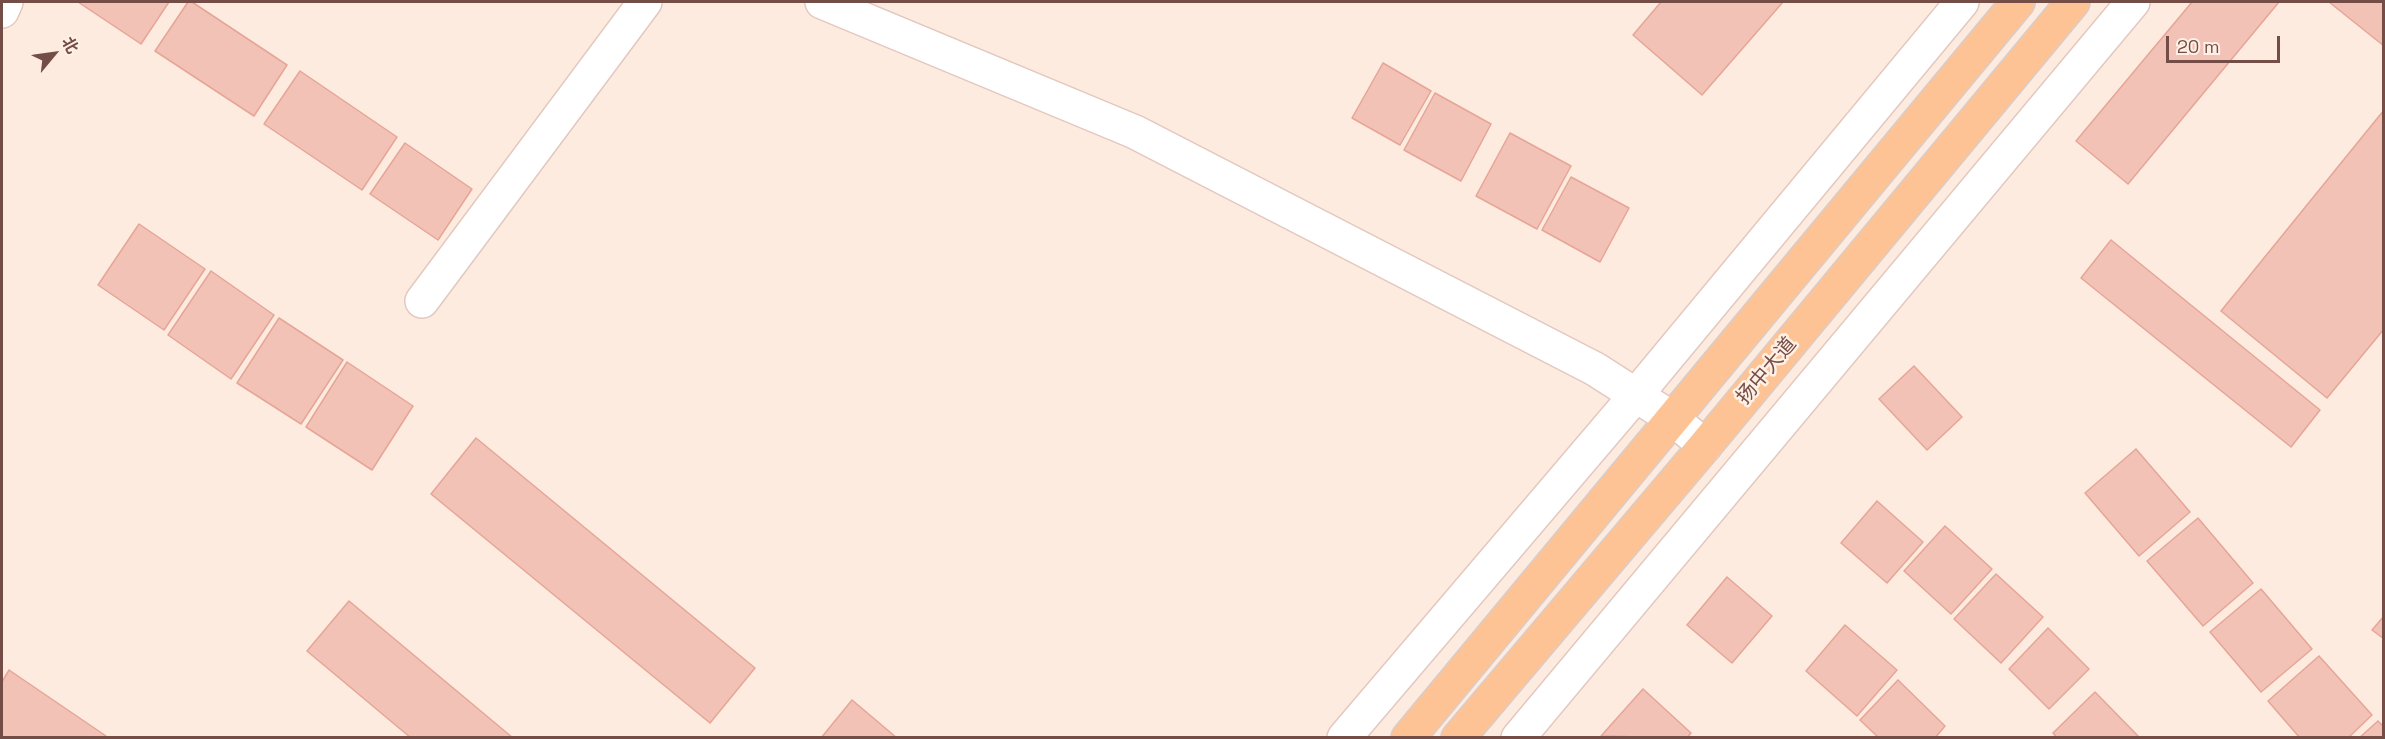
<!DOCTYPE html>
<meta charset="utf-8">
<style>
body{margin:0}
#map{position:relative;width:2385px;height:739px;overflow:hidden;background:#fdebdf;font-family:"Space Grotesk","Noto Sans SC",sans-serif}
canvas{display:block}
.frame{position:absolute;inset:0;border:3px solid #744e46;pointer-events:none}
.north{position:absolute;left:24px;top:24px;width:60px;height:60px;-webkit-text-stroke:4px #fff0e6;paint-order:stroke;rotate:61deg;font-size:16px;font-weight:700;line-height:24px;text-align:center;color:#744e46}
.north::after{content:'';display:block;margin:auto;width:21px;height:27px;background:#744e46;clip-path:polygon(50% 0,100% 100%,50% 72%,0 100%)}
.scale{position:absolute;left:2166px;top:36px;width:114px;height:27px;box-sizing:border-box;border:3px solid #744e46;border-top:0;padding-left:8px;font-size:18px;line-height:21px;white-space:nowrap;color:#744e46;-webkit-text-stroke:4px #fff0e6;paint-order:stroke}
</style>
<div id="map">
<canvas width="2385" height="739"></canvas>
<div class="frame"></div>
<div class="north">北</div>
<div class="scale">20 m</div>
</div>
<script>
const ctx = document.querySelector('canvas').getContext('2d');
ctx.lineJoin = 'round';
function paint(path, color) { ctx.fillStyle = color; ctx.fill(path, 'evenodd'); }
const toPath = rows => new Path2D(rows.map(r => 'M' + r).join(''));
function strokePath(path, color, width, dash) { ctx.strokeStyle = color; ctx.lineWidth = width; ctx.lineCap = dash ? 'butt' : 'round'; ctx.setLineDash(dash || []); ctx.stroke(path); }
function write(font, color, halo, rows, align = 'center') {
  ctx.font = font + ' "Space Grotesk","Noto Sans SC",sans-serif'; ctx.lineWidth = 5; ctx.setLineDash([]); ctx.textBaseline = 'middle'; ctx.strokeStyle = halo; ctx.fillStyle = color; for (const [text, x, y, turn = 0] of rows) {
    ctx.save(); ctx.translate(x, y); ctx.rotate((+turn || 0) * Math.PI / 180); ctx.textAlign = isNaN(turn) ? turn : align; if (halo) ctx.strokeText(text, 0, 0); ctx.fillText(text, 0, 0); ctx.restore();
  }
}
const building = toPath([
 [78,2,169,2,141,44,78,2],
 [188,2,192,2,287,65,254,116,155,51,188,2],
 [1661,2,1783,2,1702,95,1633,35,1661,2],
 [2192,2,2279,2,2128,184,2076,141,2192,2],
 [2329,2,2384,2,2384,46,2329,2],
 [1383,63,1431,91,1400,145,1352,118,1383,63],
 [300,71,397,137,362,190,264,124,300,71],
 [1435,93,1491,124,1461,181,1404,150,1435,93],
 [2384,110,2384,329,2327,398,2221,311,2384,110],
 [1510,133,1571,166,1537,229,1476,196,1510,133],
 [405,143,472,189,438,240,370,194,405,143],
 [1571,177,1629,208,1600,262,1542,230,1571,177],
 [139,224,205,269,164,330,98,285,139,224],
 [2111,240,2320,410,2291,447,2081,278,2111,240],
 [211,271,274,315,231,379,168,335,211,271],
 [279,318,343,360,301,424,237,383,279,318],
 [347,362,413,406,372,470,306,427,347,362],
 [1914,366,1962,417,1927,450,1879,399,1914,366],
 [476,438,755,668,710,723,431,494,476,438],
 [2136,449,2190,512,2139,556,2085,493,2136,449],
 [1877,501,1923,542,1887,583,1841,543,1877,501],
 [2198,518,2253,583,2203,626,2147,561,2198,518],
 [1945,526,1992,569,1951,614,1904,571,1945,526],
 [1996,574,2043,617,2001,663,1954,619,1996,574],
 [1727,577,1772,616,1732,663,1687,625,1727,577],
 [2261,589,2312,649,2261,692,2210,632,2261,589],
 [349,601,513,738,411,738,307,651,349,601],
 [2384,616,2384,639,2372,630,2384,616],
 [1845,625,1897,670,1857,716,1806,671,1845,625],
 [2048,628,2089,669,2049,709,2009,669,2048,628],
 [2319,656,2372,715,2348,738,2300,738,2268,701,2319,656],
 [9,670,106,736,104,738,2,738,2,682,9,670],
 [1898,680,1945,726,1935,738,1879,738,1860,720,1898,680],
 [1643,689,1691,733,1687,738,1601,736,1643,689],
 [2095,692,2139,737,2138,738,2057,738,2053,733,2095,692],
 [852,700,897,738,821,738,852,700],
 [2378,721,2384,727,2384,738,2359,738,2378,721]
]);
const minor = toPath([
 [822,2,1135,132,1595,369,1673,419,1705,446],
 [2,11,6,2],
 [422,301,645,2],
 [1344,738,1636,395,1962,2],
 [1518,738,2133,2]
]);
const major = toPath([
 [1408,738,2018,2],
 [1458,738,1705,446,2073,2]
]);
const streetNames = [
 ["扬中大道",1767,371,-50]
];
paint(building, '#f3c2b6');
strokePath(building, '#e6a596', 1.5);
strokePath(minor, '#e3c8be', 36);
strokePath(major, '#d8cdcb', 36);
strokePath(minor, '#fff', 33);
strokePath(major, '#fec394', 33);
write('20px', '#744e46', '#fff0e6', streetNames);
</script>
